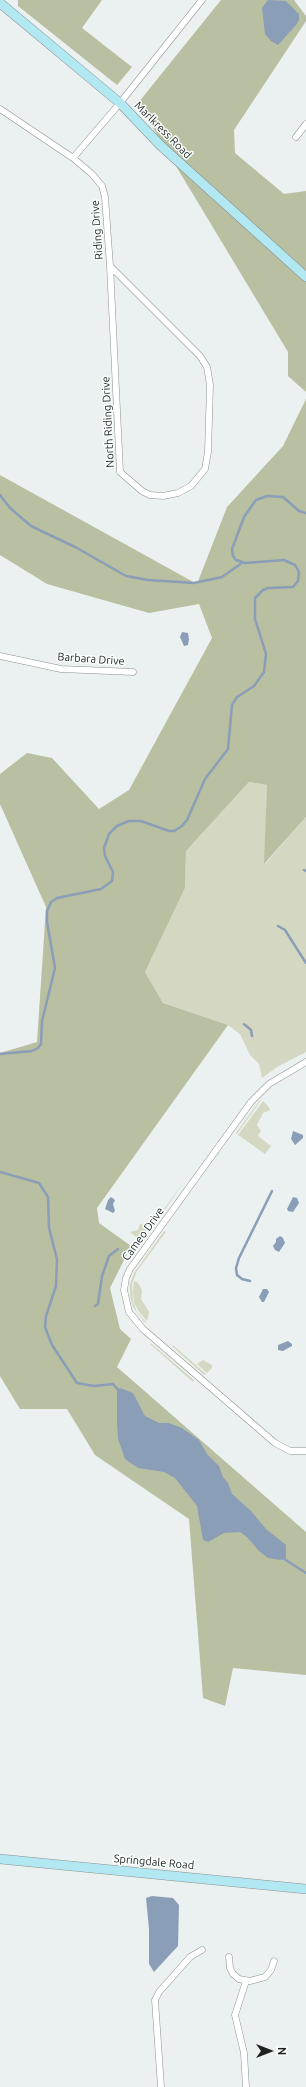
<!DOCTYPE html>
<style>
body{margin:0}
#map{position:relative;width:306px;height:2087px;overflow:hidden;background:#ebf1f0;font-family:Ubuntu,sans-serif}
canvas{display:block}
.north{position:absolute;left:250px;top:2031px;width:40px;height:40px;-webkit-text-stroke:3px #f8fffd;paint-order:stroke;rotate:90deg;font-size:11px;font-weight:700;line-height:16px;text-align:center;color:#1f2121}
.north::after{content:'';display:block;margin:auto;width:14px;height:18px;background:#1f2121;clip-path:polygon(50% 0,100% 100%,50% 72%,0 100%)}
</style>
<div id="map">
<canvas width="306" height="2087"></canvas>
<div class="north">N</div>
</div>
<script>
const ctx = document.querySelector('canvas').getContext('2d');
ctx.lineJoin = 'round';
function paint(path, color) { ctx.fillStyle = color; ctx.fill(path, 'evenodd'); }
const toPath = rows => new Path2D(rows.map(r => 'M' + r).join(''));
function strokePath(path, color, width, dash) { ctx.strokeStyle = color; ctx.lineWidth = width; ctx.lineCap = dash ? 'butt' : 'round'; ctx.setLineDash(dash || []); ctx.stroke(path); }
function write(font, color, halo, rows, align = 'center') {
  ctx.font = font + ' Ubuntu,sans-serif'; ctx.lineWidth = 3; ctx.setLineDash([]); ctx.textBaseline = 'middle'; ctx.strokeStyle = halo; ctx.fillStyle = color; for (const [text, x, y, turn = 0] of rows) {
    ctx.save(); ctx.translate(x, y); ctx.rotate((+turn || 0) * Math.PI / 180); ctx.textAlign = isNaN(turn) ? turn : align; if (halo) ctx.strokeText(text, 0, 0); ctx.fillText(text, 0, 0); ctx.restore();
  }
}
const green = toPath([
 [249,782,267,785,265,864,306,817,306,1052,277,1067,262,1078,259,1064,250,1055,240,1034,228,1025,163,1003,145,972,185,888,186,851],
 [260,1100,261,1100,237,1134,236,1133],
 [263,1101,269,1107,270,1110,263,1113,257,1125,261,1131,258,1136,271,1146,265,1154,238,1135],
 [185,1180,154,1226,152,1226],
 [140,1224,147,1225,147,1230,140,1240,130,1232,138,1230],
 [164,1231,166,1232,137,1271,132,1284,133,1302,137,1312,146,1322,145,1323,133,1307,130,1296,130,1284,134,1273],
 [134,1281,138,1283,142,1290,141,1299,149,1312,147,1321,140,1313,134,1303,133,1292],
 [150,1344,152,1344,194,1380,193,1382],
 [173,1345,206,1374,204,1375,172,1346],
 [203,1360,212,1365,212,1368,207,1373,197,1364]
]);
const forest = toPath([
 [18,0,102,0,82,28,132,67,117,85,18,6],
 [221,0,294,0,306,16,306,21,234,130,235,153,284,194,306,191,306,392,288,376,288,352,138,103],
 [306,399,306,817,264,864,267,785,249,782,186,851,185,888,145,972,163,1003,228,1025,97,1208,99,1223,131,1246,110,1288,120,1329,131,1339,117,1367,306,1532,306,1675,233,1668,225,1706,203,1698,189,1519,95,1455,67,1409,20,1409,0,1376,0,1053,37,1042,46,907,0,804,0,774,27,753,52,758,99,809,129,790,212,638,199,604,149,613,47,584,0,555,0,475,197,584,227,507,283,446]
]);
const water = toPath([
 [268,0,286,1,299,14,299,20,296,25,278,45,271,41,265,34,262,8],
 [182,632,188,633,189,639,188,645,184,646,180,637],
 [293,1131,303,1135,303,1138,295,1145,291,1139],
 [111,1197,115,1200,113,1204,115,1211,113,1213,105,1209,108,1200],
 [293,1197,297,1198,299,1203,293,1212,288,1211,287,1209],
 [280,1236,283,1238,285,1243,279,1252,275,1250,273,1246,276,1242,276,1239],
 [263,1289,267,1289,269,1292,264,1302,262,1302,259,1297],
 [288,1341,292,1344,292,1346,283,1351,278,1350,278,1345],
 [120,1388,133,1393,145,1416,159,1423,169,1423,182,1428,199,1440,207,1454,219,1466,223,1477,228,1483,232,1494,251,1511,266,1529,286,1545,286,1558,281,1560,268,1558,259,1551,247,1537,240,1532,224,1533,208,1542,203,1540,197,1506,175,1478,164,1472,138,1468,125,1459,118,1439,117,1421,117,1391],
 [152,1896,173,1898,179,1905,178,1946,154,1972,149,1964,149,1929,146,1898]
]);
const stream = toPath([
 [0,495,10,508,31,526,77,548,126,576,148,580,194,583,222,577,242,563],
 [304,870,306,871],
 [278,926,285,930,306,963],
 [244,1024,251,1030,252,1036],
 [0,1054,32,1051,38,1048,41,1044,42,1021,55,968,47,922,47,911,51,902,57,898,101,889,112,881,113,872,105,856,104,848,109,834,117,826,129,821,141,821,169,831,174,831,182,826,187,820,205,779,228,749,232,705,237,697,254,686,264,672,266,654,255,619,255,598,263,590,268,588,293,587,298,581,299,572,295,565,284,560,245,563,236,560,233,556,232,549,244,517,256,500,267,496,283,497,299,511,306,513],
 [0,1172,39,1183,48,1197,49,1228,57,1259,56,1286,46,1316,45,1327,52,1345,77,1383,94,1386,113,1384,120,1392],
 [250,1281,242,1279,237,1275,236,1268,239,1258,272,1191],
 [95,1306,98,1304,102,1276,109,1256,118,1249],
 [281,1557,306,1573]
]);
const street = toPath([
 [0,109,73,158,92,174,102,186,105,197,110,266,120,472,142,491,150,495,163,496,178,493,191,486,205,469,208,452,210,385,207,367,200,356,110,266],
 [296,137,306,124],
 [73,158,120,103,202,0],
 [0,656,61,669,133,672],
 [306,1062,269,1084,251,1102,130,1269,126,1278,124,1290,129,1312,143,1329,275,1443,290,1451,306,1451],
 [229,1957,230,1968,233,1974,239,1979,250,1981,265,1977,271,1970,274,1961],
 [246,1981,235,2015,244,2053,246,2087],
 [161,2087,155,2000,159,1992,190,1957,202,1950]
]);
const secondary = toPath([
 [0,3,120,103,160,145,306,277],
 [0,1859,306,1889]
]);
const streetNames = [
 ["Marlkress Road",163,130,45],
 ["Riding Drive",97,230,-94],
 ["North Riding Drive",108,422,-93],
 ["Barbara Drive",91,659,4],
 ["Cameo Drive",143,1234,-54],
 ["Springdale Road",154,1862,5]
];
paint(green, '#d4d8c2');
paint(forest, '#b9bfa1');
paint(water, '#8a9eb7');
strokePath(stream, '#8a9eb7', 2.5);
strokePath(street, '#8b9190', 7);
strokePath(secondary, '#8b9190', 10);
strokePath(street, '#fff', 6);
strokePath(secondary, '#b2e8f2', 9);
write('11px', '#1f2121', '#f8fffd', streetNames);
</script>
